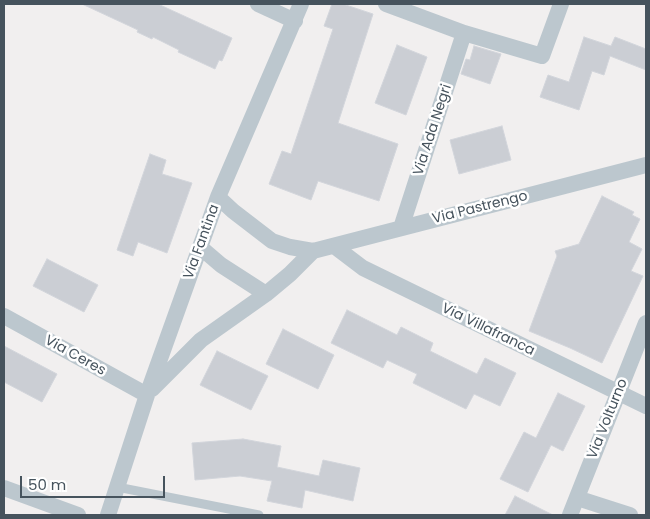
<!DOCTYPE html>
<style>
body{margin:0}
#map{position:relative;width:650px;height:519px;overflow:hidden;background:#f1efef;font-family:Poppins,sans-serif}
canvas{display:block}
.frame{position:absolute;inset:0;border:5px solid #46535d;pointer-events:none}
.scale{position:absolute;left:20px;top:476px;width:145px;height:22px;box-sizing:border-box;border:2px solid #46535d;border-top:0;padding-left:6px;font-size:15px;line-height:18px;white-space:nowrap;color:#46535d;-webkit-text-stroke:4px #fff;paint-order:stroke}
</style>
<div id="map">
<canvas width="650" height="519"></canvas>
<div class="frame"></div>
<div class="scale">50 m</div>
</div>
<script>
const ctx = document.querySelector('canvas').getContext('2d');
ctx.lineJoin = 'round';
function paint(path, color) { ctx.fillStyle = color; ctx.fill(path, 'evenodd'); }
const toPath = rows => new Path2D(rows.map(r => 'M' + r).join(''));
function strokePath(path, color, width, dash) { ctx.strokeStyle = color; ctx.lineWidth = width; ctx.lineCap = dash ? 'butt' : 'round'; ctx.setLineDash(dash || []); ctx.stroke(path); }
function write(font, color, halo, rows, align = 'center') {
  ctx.font = font + ' Poppins,sans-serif'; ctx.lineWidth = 5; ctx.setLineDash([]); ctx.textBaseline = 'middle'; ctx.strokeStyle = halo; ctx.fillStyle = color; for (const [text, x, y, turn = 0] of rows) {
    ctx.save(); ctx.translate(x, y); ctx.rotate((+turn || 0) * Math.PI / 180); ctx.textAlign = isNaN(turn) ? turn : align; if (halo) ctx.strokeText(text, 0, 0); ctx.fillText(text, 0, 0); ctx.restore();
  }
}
const building = toPath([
 [82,4,158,4,232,38,222,61,219,60,215,69,178,52,179,50,153,37,152,39,137,32,138,30,82,4],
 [332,4,343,4,373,14,338,123,398,144,379,201,318,181,311,200,269,184,282,151,291,154,333,29,324,26,332,4],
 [584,37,611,46,615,37,646,49,646,70,610,56,604,75,592,71,579,110,540,97,548,75,569,82,584,37],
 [397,45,427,57,406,115,375,103,397,45],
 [474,46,501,54,490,84,461,74,466,59,470,60,474,46],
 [502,126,511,160,459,174,450,140,502,126],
 [150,154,166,160,162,174,192,183,167,253,138,242,133,256,117,250,150,154],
 [602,196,634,212,632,215,640,219,629,242,642,249,631,271,643,276,602,363,570,348,529,331,557,256,555,251,579,244,602,196],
 [47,259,98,285,84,312,33,286,47,259],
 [347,310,397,335,401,327,433,343,430,351,477,374,485,358,516,373,500,406,474,394,466,409,413,383,417,374,387,360,383,368,331,343,347,310],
 [283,329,334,355,318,389,266,364,283,329],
 [4,346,57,374,42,402,4,382,4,346],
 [217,351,268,376,251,410,200,385,217,351],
 [558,393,585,406,563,451,551,445,528,492,500,479,524,432,536,438,558,393],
 [243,439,281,446,277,467,319,476,323,460,360,468,353,501,305,490,302,508,267,501,272,481,240,476,195,480,192,443,243,439],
 [515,496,553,515,505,515,515,496]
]);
const service = toPath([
 [117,487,259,515]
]);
const minor = toPath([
 [258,4,295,21],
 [386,4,464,33],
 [218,197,233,211,272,241,290,247,313,251,646,165],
 [401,228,464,33,542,56,561,4],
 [334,246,363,268,646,406],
 [200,247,221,265,266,294],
 [4,316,147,395],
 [152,389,201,340,266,294,290,274,313,251],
 [4,488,78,515],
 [577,498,630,515],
 [108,515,147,395,218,197,301,4],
 [570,515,646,323]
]);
const streetNames = [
 ["Via Ada Negri",433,130,-72],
 ["Via Pastrengo",480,208,-14],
 ["Via Fantina",202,242,-70],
 ["Via Villafranca",488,330,26],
 ["Via Ceres",75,356,29],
 ["Via Volturno",608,419,-68]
];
paint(building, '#cbced4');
strokePath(building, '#d2d5db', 1);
strokePath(service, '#bcc7ce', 9);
strokePath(minor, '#bcc7ce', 16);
write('14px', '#46535d', '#fff', streetNames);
</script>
